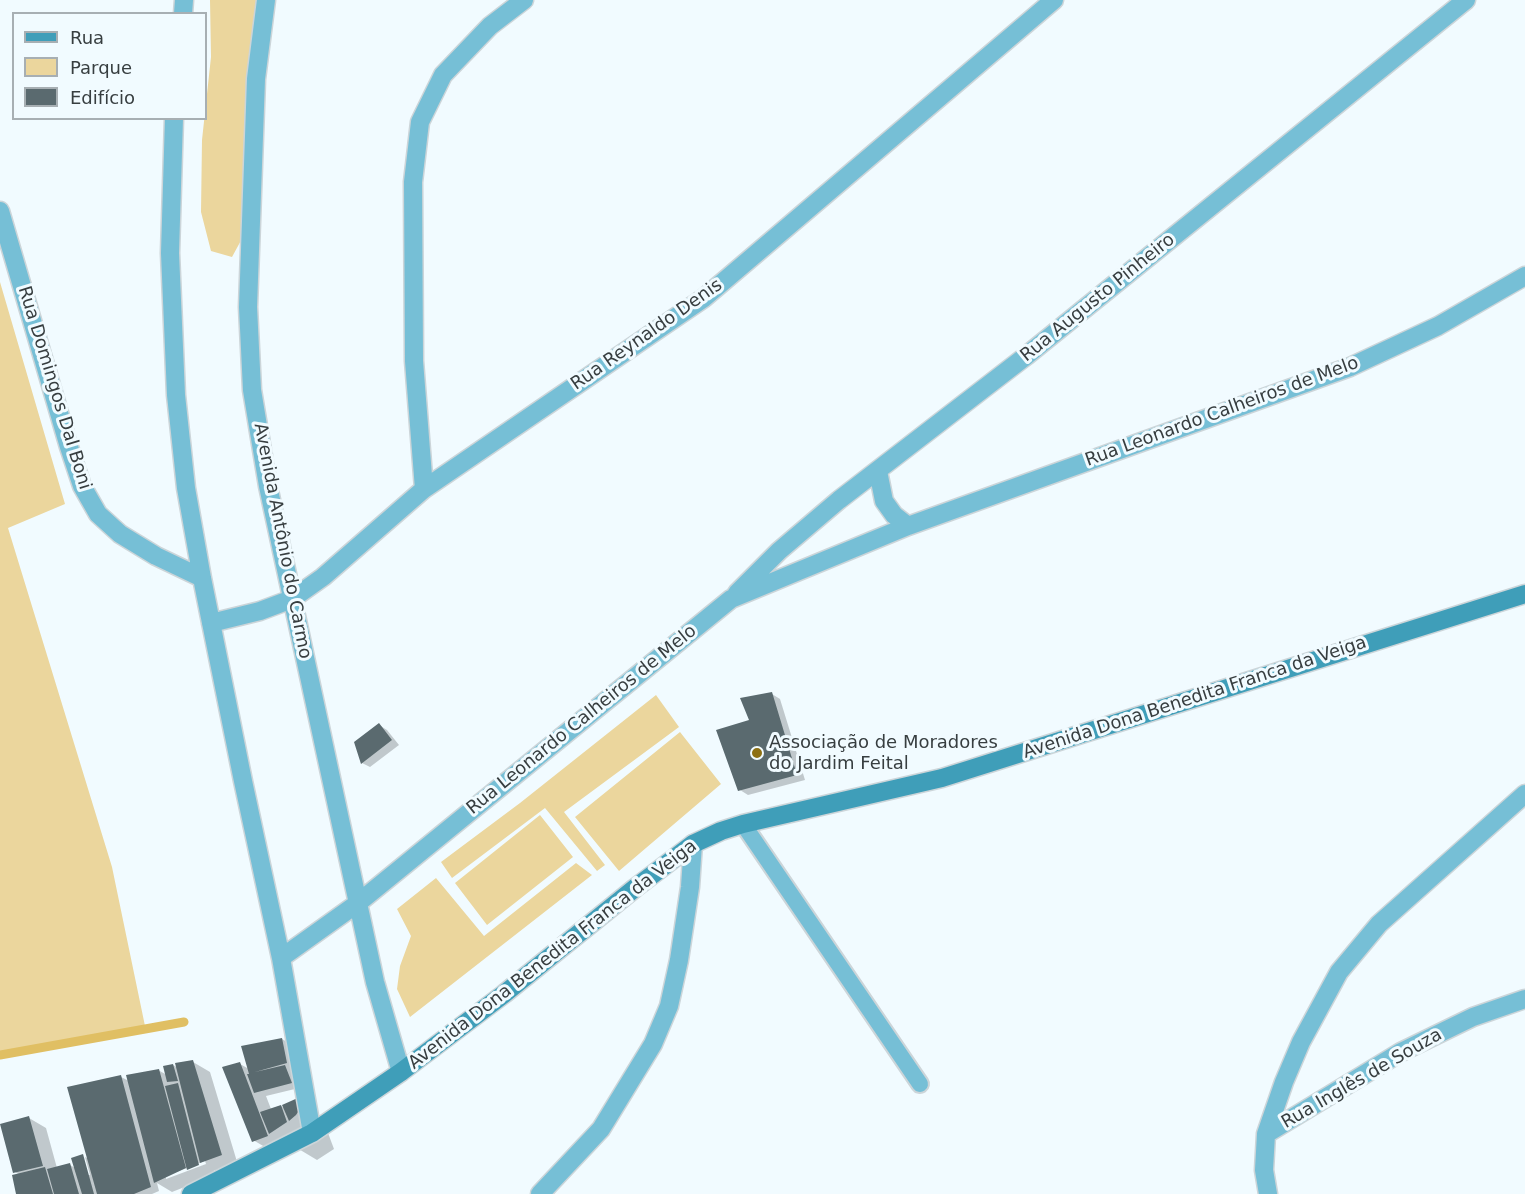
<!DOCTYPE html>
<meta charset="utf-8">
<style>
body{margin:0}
#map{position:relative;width:1525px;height:1194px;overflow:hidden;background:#f1fbff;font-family:"DejaVu Sans",sans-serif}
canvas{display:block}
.legend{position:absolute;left:12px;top:12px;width:195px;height:108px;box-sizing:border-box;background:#f1fbff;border:2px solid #a7afb3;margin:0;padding:8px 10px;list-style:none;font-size:18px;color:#373e40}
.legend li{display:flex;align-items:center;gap:12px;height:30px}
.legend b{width:30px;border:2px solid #a7afb3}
</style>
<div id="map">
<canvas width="1525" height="1194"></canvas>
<ul class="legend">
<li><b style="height:8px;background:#3f9eb9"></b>Rua</li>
<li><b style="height:16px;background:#ebd69d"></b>Parque</li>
<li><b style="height:16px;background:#5a6a6f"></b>Edifício</li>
</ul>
</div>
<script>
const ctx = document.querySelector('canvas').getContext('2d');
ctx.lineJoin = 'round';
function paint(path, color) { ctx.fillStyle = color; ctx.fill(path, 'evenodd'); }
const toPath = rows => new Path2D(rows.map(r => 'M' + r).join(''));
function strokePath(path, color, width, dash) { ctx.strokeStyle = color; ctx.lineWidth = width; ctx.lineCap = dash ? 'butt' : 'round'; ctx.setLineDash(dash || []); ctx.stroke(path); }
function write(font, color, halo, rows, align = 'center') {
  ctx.font = font + ' "DejaVu Sans",sans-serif'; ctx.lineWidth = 6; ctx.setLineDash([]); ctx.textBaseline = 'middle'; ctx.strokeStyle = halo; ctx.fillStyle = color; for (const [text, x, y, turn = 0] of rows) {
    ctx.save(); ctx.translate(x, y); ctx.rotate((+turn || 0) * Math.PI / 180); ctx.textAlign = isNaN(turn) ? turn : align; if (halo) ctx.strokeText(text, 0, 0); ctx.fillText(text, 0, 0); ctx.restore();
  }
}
const green = toPath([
 [210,0,260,0,250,224,232,257,211,251,201,212,202,140,211,57],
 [0,282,65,504,8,528,112,867,145,1026,0,1055],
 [656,695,679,727,564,812,605,865,597,871,545,808,452,878,441,862,520,803],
 [680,732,721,784,619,871,575,817],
 [540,815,573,857,487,925,455,883],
 [576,863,592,875,410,1017,397,989,400,966,411,936,397,909,436,878,484,936]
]);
const shadow = toPath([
 [772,694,780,699,805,780,748,795,740,790,751,721],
 [379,725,387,730,399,745,370,767,362,763],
 [282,1039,299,1049,299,1088,266,1096,271,1109,281,1106,286,1109,300,1099,304,1120,328,1133,334,1149,317,1160,282,1139,270,1150,253,1140,240,1064,249,1069],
 [193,1062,210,1072,238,1165,218,1172,214,1170,215,1175,172,1192,157,1183,159,1191,152,1194,18,1194,20,1175,15,1172,29,1118,46,1128,57,1168,70,1165,87,1175,90,1175,85,1157,89,1159,121,1077,129,1081,158,1070,167,1075,173,1065,178,1068],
 [205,1161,206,1164,166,1179,166,1176]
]);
const stream = toPath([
 [0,1055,184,1022]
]);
const building = toPath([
 [772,692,797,775,738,791,716,730,749,720,740,698],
 [379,723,392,740,361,764,354,742],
 [282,1038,287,1063,255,1072,285,1065,292,1083,254,1093,247,1074,249,1074,241,1046],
 [193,1060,222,1155,200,1163,175,1063],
 [240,1062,268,1136,252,1142,222,1067],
 [173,1064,178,1081,167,1082,163,1066],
 [159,1069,186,1168,154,1183,126,1075],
 [121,1075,151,1187,134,1194,97,1194,67,1087],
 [178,1083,199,1165,187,1170,165,1086],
 [300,1097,300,1109,296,1115,289,1121,282,1105],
 [281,1105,287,1122,269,1134,260,1112],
 [29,1116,43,1166,13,1173,0,1124],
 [83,1154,94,1194,82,1194,71,1158],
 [70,1163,79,1194,54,1194,47,1169],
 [45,1167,53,1194,16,1194,12,1175]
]);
const lane = toPath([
 [743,824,920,1084]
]);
const street = toPath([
 [266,0,256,79,248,307,252,390,268,486,375,982,401,1072],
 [183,14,184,0],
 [174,118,170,253,176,395,186,488,202,578,243,781,281,958,312,1133],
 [0,211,69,447,82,486,98,514,120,534,156,556,202,578],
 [878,471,884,501,894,515,908,526],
 [424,489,414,361,413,182,420,122,443,75,490,26,524,0],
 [737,593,779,551,839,500,1026,356,1466,0],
 [211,623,260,611,292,599,323,577,424,489,704,298,1054,0],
 [281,958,358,903,731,599,908,526,1350,367,1438,326,1525,276],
 [1266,1134,1401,1052,1473,1017,1525,999],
 [540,1194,601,1129,653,1044,669,1006,679,960,690,887,693,844],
 [1268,1194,1264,1170,1266,1134,1284,1082,1301,1042,1339,972,1379,924,1525,794]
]);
const secondary = toPath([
 [191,1194,312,1133,401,1072,504,994,635,888,693,844,721,831,743,824,942,778,1525,594]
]);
const markers = [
 [757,753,6,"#8d7014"]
];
const streetNames = [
 ["Rua Augusto Pinheiro",1098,298,-39],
 ["Rua Reynaldo Denis",647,335,-35],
 ["Rua Domingos Dal Boni",54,388,73],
 ["Rua Leonardo Calheiros de Melo",1222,412,-20],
 ["Avenida Antônio do Carmo",282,541,79],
 ["Avenida Dona Benedita Franca da Veiga",1195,698,-18],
 ["Rua Leonardo Calheiros de Melo",582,720,-39],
 ["Avenida Dona Benedita Franca da Veiga",553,955,-38],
 ["Rua Inglês de Souza",1362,1079,-30]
];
const poiNames = [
 ["Associação de Moradores",769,743],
 ["do Jardim Feital",769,764]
];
paint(green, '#ebd69d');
paint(shadow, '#0003');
strokePath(stream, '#e0bf63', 9);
paint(building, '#5a6a6f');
strokePath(lane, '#ccd5d9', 20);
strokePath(street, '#ccd5d9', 21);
strokePath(secondary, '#ccd5d9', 21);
strokePath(lane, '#76bfd6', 16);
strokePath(street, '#76bfd6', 18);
strokePath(secondary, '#3f9eb9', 18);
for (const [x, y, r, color] of markers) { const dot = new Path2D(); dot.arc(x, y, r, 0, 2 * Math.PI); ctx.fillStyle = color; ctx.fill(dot); strokePath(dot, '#f1fbff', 2); }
write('18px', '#373e40', '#f1fbff', streetNames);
write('18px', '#373e40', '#f1fbff', poiNames, 'left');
</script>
